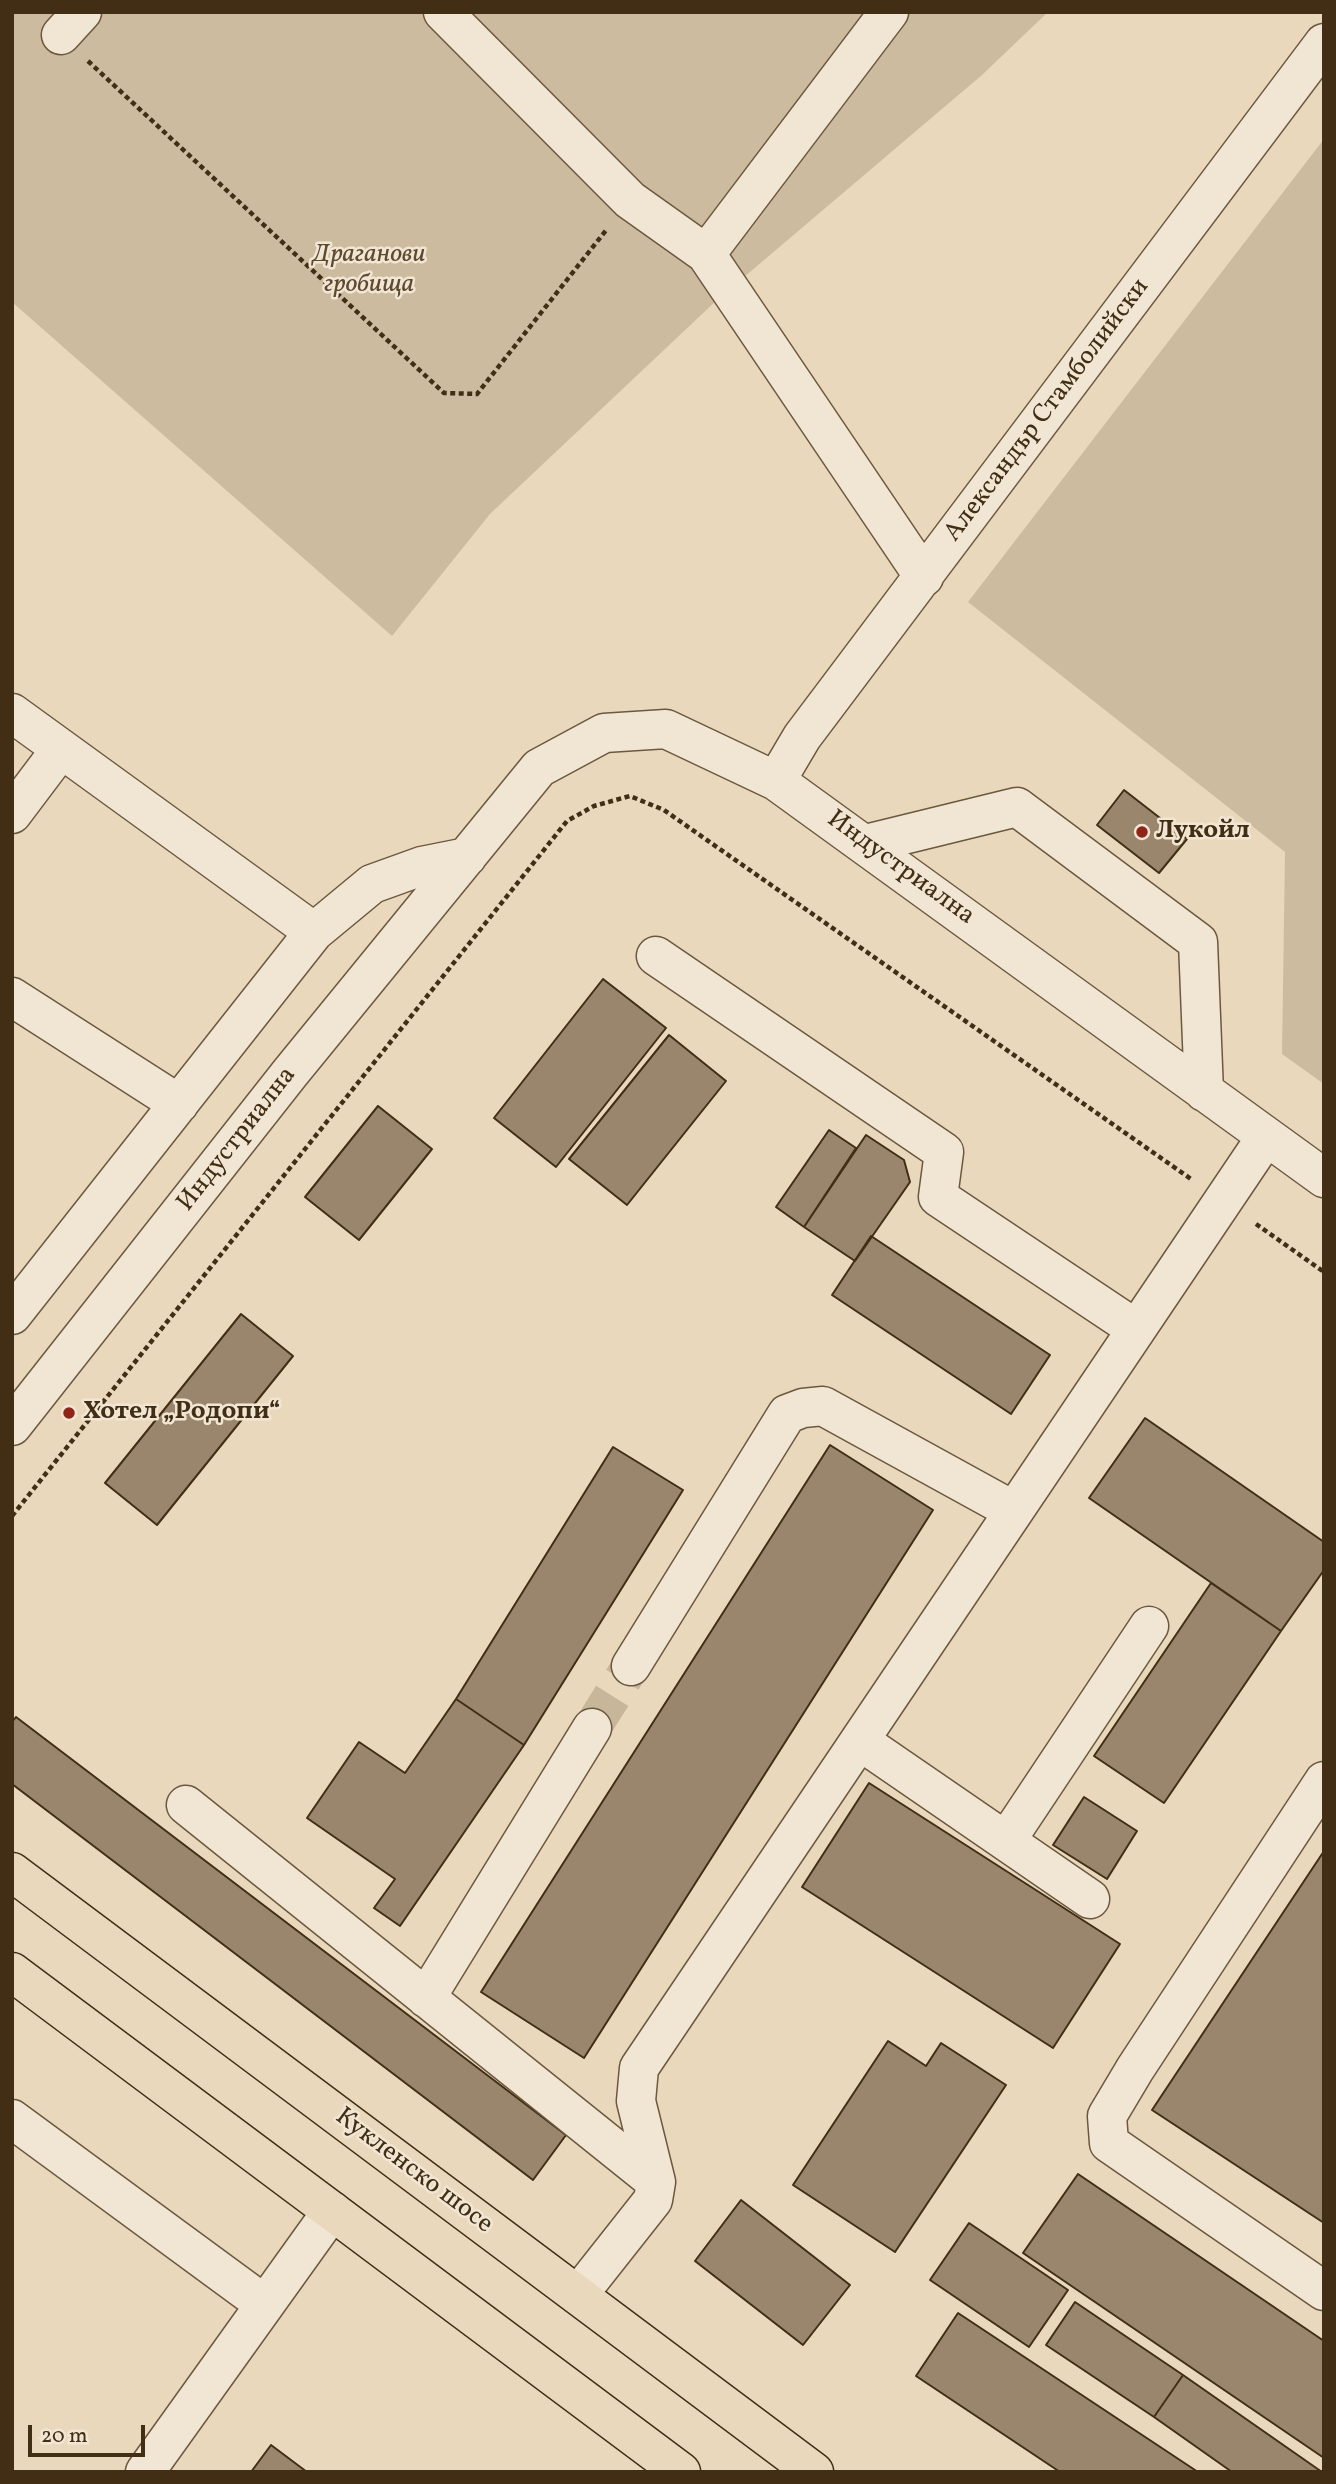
<!DOCTYPE html>
<meta charset="utf-8">
<style>
body{margin:0}
#map{position:relative;width:1336px;height:2484px;overflow:hidden;background:#ead8bd;font-family:Vollkorn,serif}
canvas{display:block}
.frame{position:absolute;inset:0;border:14px solid #412e14;pointer-events:none}
.scale{position:absolute;left:28px;top:2425px;width:117px;height:32px;box-sizing:border-box;border:4px solid #412e14;border-top:0;padding-left:9px;font-size:21px;line-height:24px;white-space:nowrap;color:#412e14;-webkit-text-stroke:5px #f1e6d4;paint-order:stroke}
</style>
<div id="map">
<canvas width="1336" height="2484"></canvas>
<div class="frame"></div>
<div class="scale">20 m</div>
</div>
<script>
const ctx = document.querySelector('canvas').getContext('2d');
ctx.lineJoin = 'round';
function paint(path, color) { ctx.fillStyle = color; ctx.fill(path, 'evenodd'); }
const toPath = rows => new Path2D(rows.map(r => 'M' + r).join(''));
function strokePath(path, color, width, dash) { ctx.strokeStyle = color; ctx.lineWidth = width; ctx.lineCap = dash ? 'butt' : 'round'; ctx.setLineDash(dash || []); ctx.stroke(path); }
function write(font, color, halo, rows, align = 'center') {
  ctx.font = font + ' Vollkorn,serif'; ctx.lineWidth = 5; ctx.setLineDash([]); ctx.textBaseline = 'middle'; ctx.strokeStyle = halo; ctx.fillStyle = color; for (const [text, x, y, turn = 0] of rows) {
    ctx.save(); ctx.translate(x, y); ctx.rotate((+turn || 0) * Math.PI / 180); ctx.textAlign = isNaN(turn) ? turn : align; if (halo) ctx.strokeText(text, 0, 0); ctx.fillText(text, 0, 0); ctx.restore();
  }
}
const green = toPath([
 [12,12,1048,12,982,75,717,300,490,514,392,636,12,302],
 [1324,139,1324,1084,1282,1054,1285,852,968,602]
]);
const building = toPath([
 [1124,790,1187,839,1159,873,1097,825,1124,790],
 [603,979,666,1028,556,1167,494,1118,603,979],
 [669,1035,726,1081,627,1205,569,1159,669,1035],
 [378,1106,432,1149,359,1240,305,1197,378,1106],
 [829,1130,856,1148,804,1227,776,1207,829,1130],
 [866,1135,904,1160,910,1182,855,1261,804,1227,866,1135],
 [871,1236,1050,1355,1011,1414,832,1295,871,1236],
 [241,1314,293,1356,157,1525,105,1483,241,1314],
 [1145,1418,1324,1542,1324,1570,1281,1631,1089,1498,1145,1418],
 [830,1445,933,1510,584,2058,481,1992,830,1445],
 [613,1447,683,1490,524,1745,456,1699,613,1447],
 [1211,1583,1281,1631,1164,1803,1094,1756,1211,1583],
 [456,1699,524,1745,400,1926,374,1908,395,1879,307,1818,359,1742,405,1773,456,1699],
 [16,1717,566,2135,533,2180,12,1784,12,1722,16,1717],
 [869,1783,1120,1944,1053,2048,802,1887,869,1783],
 [1084,1797,1137,1831,1107,1879,1053,1845,1084,1797],
 [1324,1851,1324,2223,1152,2110,1324,1851],
 [888,2041,926,2066,941,2043,1006,2085,895,2252,793,2185,888,2041],
 [1078,2174,1324,2341,1324,2458,1023,2253,1078,2174],
 [741,2200,850,2285,803,2345,695,2261,741,2200],
 [969,2223,1068,2290,1029,2347,930,2280,969,2223],
 [1075,2302,1183,2375,1154,2417,1046,2345,1075,2302],
 [958,2313,1198,2472,1060,2472,916,2376,958,2313],
 [1183,2375,1322,2472,1232,2472,1154,2417,1183,2375],
 [271,2445,307,2472,251,2472,271,2445]
]);
const minorTunnel = toPath([
 [592,1728,631,1666]
]);
const path = toPath([
 [88,61,444,393,477,394,607,229],
 [1256,1224,1324,1272],
 [12,1516,567,821,594,806,630,796,664,810,1191,1179]
]);
const minor = toPath([
 [443,12,630,200,706,254,924,577],
 [61,35,82,12],
 [706,254,889,12],
 [12,713,314,932],
 [776,781,802,737,1324,43],
 [12,814,61,749],
 [866,844,1017,807,1198,942,1204,1092],
 [656,956,944,1152,938,1197,1136,1329],
 [12,997,179,1104],
 [12,1315,314,932,372,884,422,866,467,857],
 [12,1426,290,1073,539,768,604,733,666,729,776,781,1324,1178],
 [631,1666,787,1414,803,1408,823,1406,1014,1511],
 [860,1741,1090,1899],
 [1324,1781,1135,2069,1107,2116,1109,2143,1324,2291],
 [186,1805,656,2182],
 [1006,1841,1149,1626],
 [426,1998,592,1728],
 [12,2119,264,2304],
 [578,2295,653,2200,656,2182,636,2101,639,2068,1266,1137],
 [145,2472,332,2211]
]);
const major = toPath([
 [12,1872,814,2472],
 [12,1972,681,2472]
]);
const markers = [
 [1142,832,7,"#8f2418"],
 [69,1413,7,"#8f2418"]
];
const parkNames = [
 ["Драганови",369,256],
 ["гробища",369,286]
];
const streetNames = [
 ["Александър Стамболийски",1048,411,-53],
 ["Индустриална",900,869,36],
 ["Индустриална",238,1140,-52],
 ["Кукленско шосе",413,2172,37]
];
const poiNames = [
 ["Лукойл",1156,832],
 ["Хотел „Родопи“",83,1413]
];
paint(green, '#cdbba0');
paint(building, '#99866c');
strokePath(building, '#412e14', 2);
strokePath(minorTunnel, '#c8b69b', 38, [38, 19]);
strokePath(minor, '#6b583e', 41);
strokePath(major, '#412e14', 41);
strokePath(path, '#412e14', 4.5, [5, 3.5]);
strokePath(minor, '#f1e6d4', 38);
strokePath(major, '#ead8bd', 38);
for (const [x, y, r, color] of markers) { const dot = new Path2D(); dot.arc(x, y, r, 0, 2 * Math.PI); ctx.fillStyle = color; ctx.fill(dot); strokePath(dot, '#f1e6d4', 2.5); }
write('italic 26px', '#5d4a30', '#f1e6d4', parkNames);
write('26px', '#412e14', '#f1e6d4', streetNames);
write('bold 26px', '#412e14', '#f1e6d4', poiNames, 'left');
</script>
